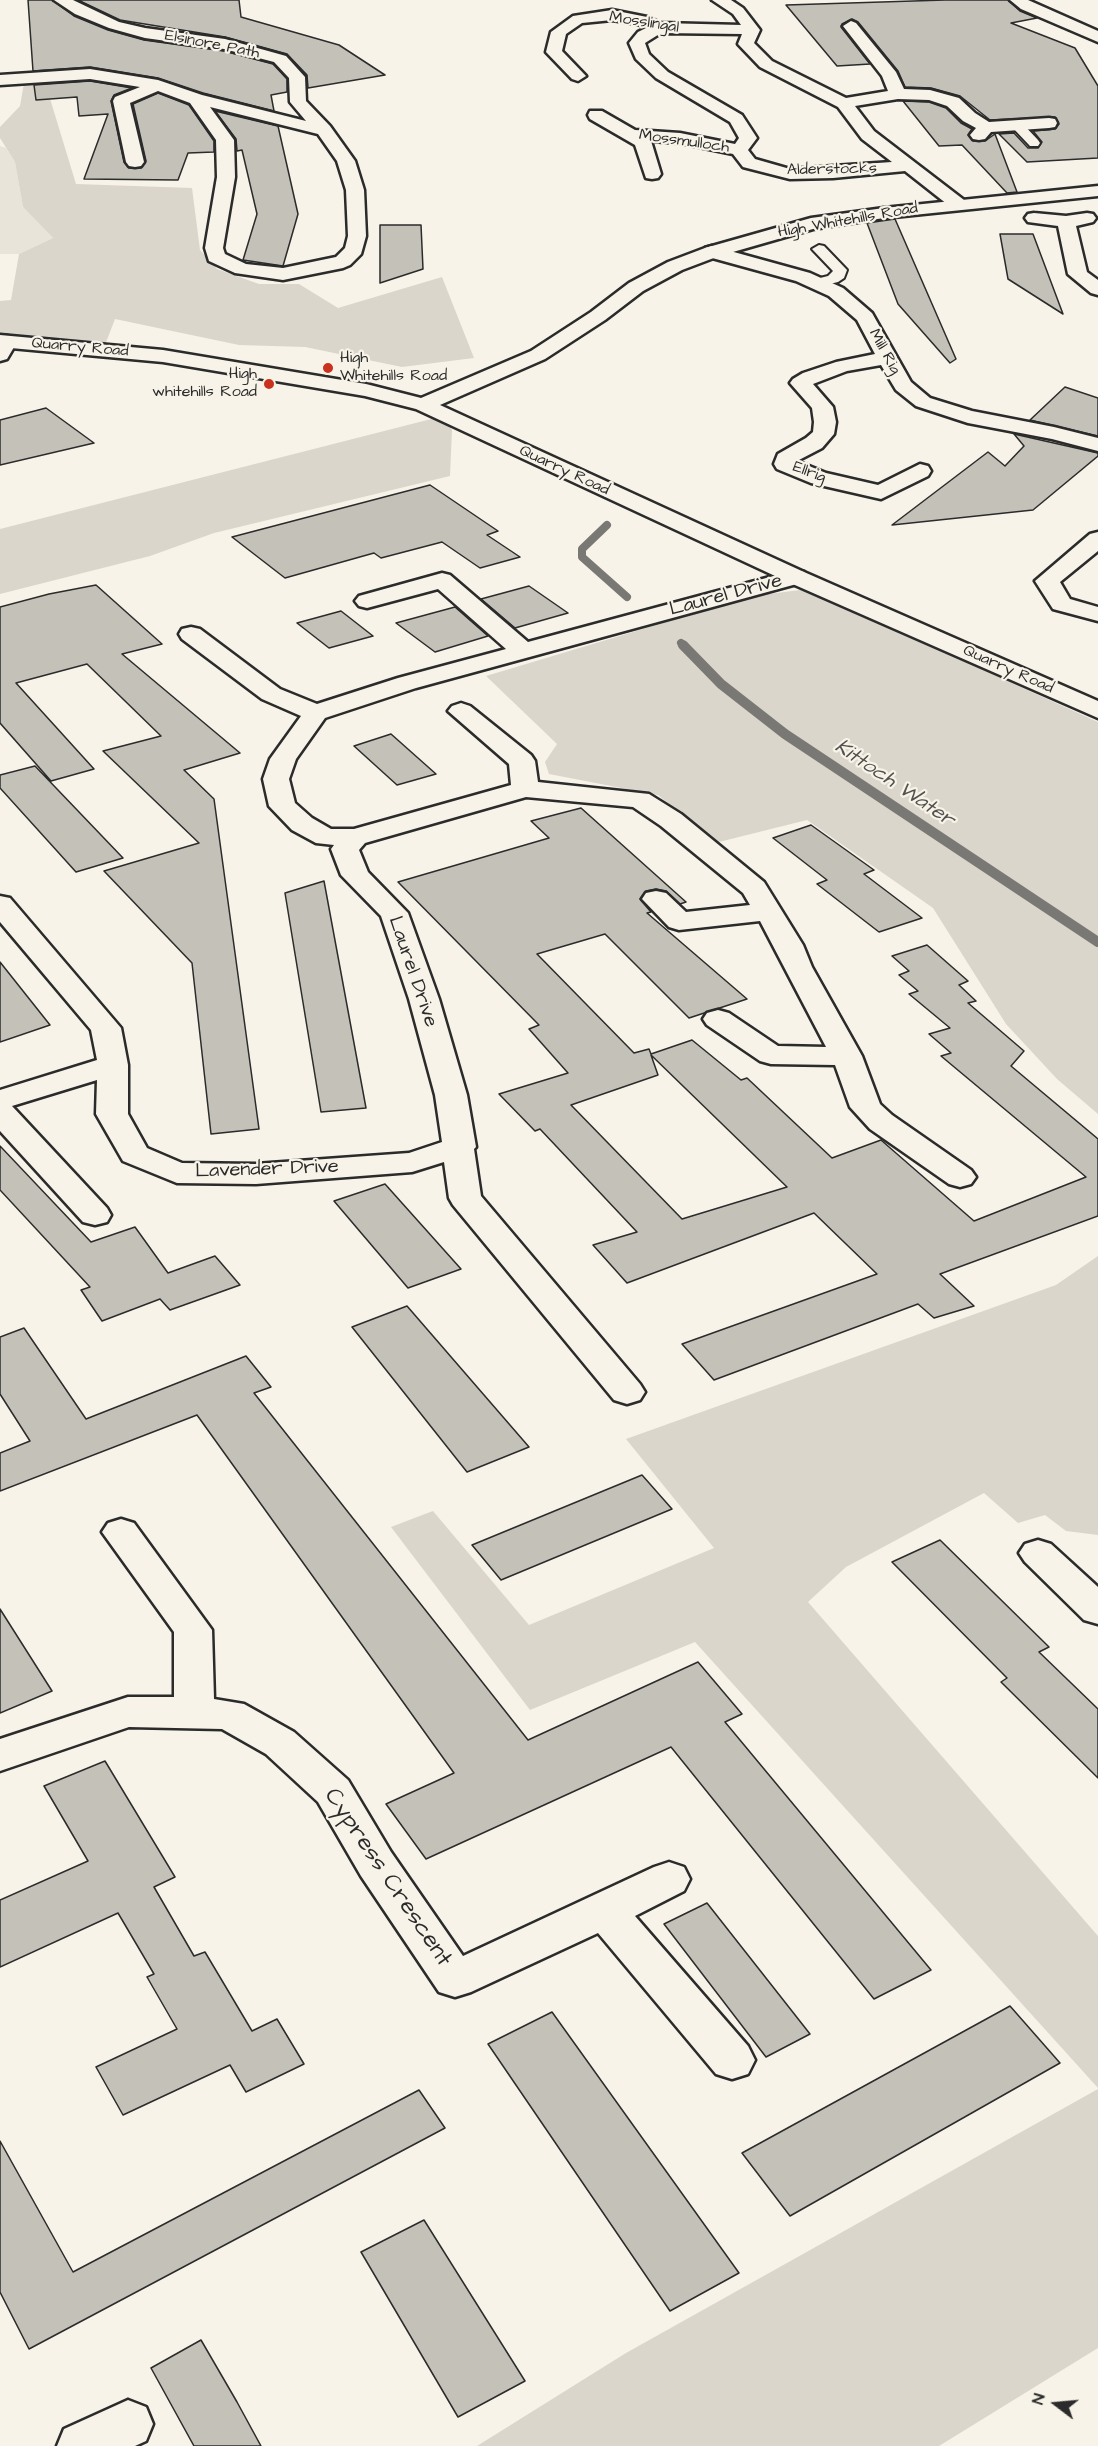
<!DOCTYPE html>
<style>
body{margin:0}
#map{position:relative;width:1098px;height:2446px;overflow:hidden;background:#f7f3e8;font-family:"Architects Daughter",sans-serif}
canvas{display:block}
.north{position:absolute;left:1026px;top:2374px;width:60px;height:60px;-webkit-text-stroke:4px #f7f3e8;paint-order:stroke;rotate:286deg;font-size:16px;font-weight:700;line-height:24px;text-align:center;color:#2b2b2b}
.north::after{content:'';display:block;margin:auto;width:21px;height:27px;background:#2b2b2b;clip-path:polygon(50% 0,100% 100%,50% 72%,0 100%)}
</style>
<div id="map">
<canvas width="1098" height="2446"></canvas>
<div class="north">N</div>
</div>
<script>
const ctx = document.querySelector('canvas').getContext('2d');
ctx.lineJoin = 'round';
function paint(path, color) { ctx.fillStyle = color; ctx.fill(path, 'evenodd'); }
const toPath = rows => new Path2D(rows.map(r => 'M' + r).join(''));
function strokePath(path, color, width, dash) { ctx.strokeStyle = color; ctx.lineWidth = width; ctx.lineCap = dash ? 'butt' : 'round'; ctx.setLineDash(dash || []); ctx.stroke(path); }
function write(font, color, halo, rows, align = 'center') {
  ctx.font = font + ' "Architects Daughter",sans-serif'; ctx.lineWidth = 4.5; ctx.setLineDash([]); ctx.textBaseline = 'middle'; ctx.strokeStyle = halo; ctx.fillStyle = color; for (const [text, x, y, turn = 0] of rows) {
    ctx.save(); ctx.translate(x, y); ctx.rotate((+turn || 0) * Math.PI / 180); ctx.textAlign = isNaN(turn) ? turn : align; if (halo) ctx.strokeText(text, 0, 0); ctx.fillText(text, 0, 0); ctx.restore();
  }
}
const built = toPath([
 [0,146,6,148,15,162,23,207,53,238,19,254,0,254]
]);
const green = toPath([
 [114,81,48,92,76,184,192,188,200,250,217,269,259,284,299,284,338,308,442,277,474,358,402,367,305,347,239,345,115,319,105,345,0,335,0,301,11,300,19,254,53,238,23,207,15,162,0,138,0,127,20,106,24,83],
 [443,416,452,430,450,476,214,533,150,556,0,594,0,529],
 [800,590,822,597,1098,722,1098,1114,1057,1079,1006,1024,933,908,807,820,715,843,658,795,549,774,545,762,557,744,486,676,753,596],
 [1098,1256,1098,1535,1066,1531,1045,1515,1018,1523,984,1493,846,1567,808,1602,1098,1936,1098,2088,695,1642,530,1710,391,1527,433,1511,529,1625,714,1548,626,1439,1056,1285],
 [1098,2089,1098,2348,939,2446,477,2446,626,2353]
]);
const streamFar1 = toPath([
 [607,525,582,549,582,557,627,597],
 [681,643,684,647]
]);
const stream = toPath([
 [683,645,721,684,785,734,1098,942]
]);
const building = toPath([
 [28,0,52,0,74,16,108,30,144,40,224,51,273,64,287,79,287,92,271,95,274,111,203,93,158,78,90,67,33,71,28,0],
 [78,0,239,0,241,17,339,45,385,75,308,88,307,75,287,54,225,37,120,20,78,0],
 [945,0,1008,0,1020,11,1037,18,1011,23,1075,48,1098,86,1098,158,1027,162,999,134,1014,133,1028,148,1038,148,1042,142,1033,131,1055,129,1059,124,1055,117,990,120,960,96,931,88,905,87,898,71,858,22,852,19,842,24,841,27,870,64,837,66,786,5,945,0],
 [90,81,132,88,114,95,111,101,124,162,129,168,141,168,146,161,133,104,158,93,189,105,214,141,214,152,188,153,178,180,84,179,108,114,79,116,77,97,36,100,34,85,90,81],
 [903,101,929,102,946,108,961,123,972,129,968,135,973,141,985,141,995,134,1017,192,1007,193,962,145,939,146,903,101],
 [215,111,278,126,298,214,283,266,243,260,257,214,242,150,237,151,236,139,215,111],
 [895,219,956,359,950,363,898,304,867,223,895,219],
 [380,225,421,225,423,269,380,283,380,225],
 [1000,234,1033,234,1063,314,1008,279,1000,234],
 [1065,387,1098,398,1098,436,1030,420,1065,387],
 [46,408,94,443,0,465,0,420,46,408],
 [1014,434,1098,453,1098,456,1033,510,892,525,988,452,1005,466,1024,446,1014,434],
 [430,485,498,531,487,535,520,557,480,568,442,542,381,558,374,553,285,578,232,537,430,485],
 [96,585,162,644,122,654,240,753,184,770,214,799,259,1129,211,1134,192,963,104,871,199,843,103,751,161,736,87,664,16,683,94,769,51,781,0,723,0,607,49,594,96,585],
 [529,586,568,613,515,628,481,599,529,586],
 [455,607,488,636,435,652,396,623,455,607],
 [341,611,373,636,329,648,297,623,341,611],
 [391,734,436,774,397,785,354,746,391,734],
 [35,766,123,858,76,872,0,788,0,775,35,766],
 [581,808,686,902,680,904,666,891,656,889,646,891,640,899,651,912,647,913,747,999,689,1018,605,934,537,954,634,1053,649,1049,651,1054,692,1040,741,1080,747,1078,832,1158,881,1140,974,1221,1086,1177,941,1056,951,1053,929,1034,950,1028,909,994,918,991,899,975,909,971,892,956,927,945,968,981,959,985,976,1001,968,1003,1024,1051,1011,1066,1098,1139,1098,1216,940,1274,974,1306,934,1318,918,1304,714,1380,682,1344,877,1274,814,1213,627,1283,593,1245,637,1232,540,1129,535,1131,499,1094,568,1073,529,1029,539,1025,398,882,549,838,531,821,581,808],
 [651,1055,787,1187,682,1219,571,1105,658,1075,651,1055],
 [811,825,874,870,864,874,922,918,879,932,817,884,827,880,773,838,811,825],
 [324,881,366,1108,321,1112,285,893,324,881],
 [0,962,50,1025,0,1042,0,962],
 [0,1146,91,1242,135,1227,168,1273,215,1256,240,1285,170,1310,160,1299,102,1321,81,1290,90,1287,0,1190,0,1146],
 [385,1184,461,1269,408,1288,334,1201,385,1184],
 [407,1306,529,1447,467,1472,352,1327,407,1306],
 [24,1328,86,1419,246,1356,271,1387,254,1393,528,1740,698,1662,742,1714,725,1722,931,1970,874,1999,671,1747,426,1859,386,1804,454,1773,197,1415,0,1491,0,1453,30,1441,0,1394,0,1337,24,1328],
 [642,1475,672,1509,501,1580,472,1545,642,1475],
 [940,1540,1049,1647,1039,1652,1098,1709,1098,1778,1001,1682,1007,1678,892,1562,940,1540],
 [0,1609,52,1691,0,1713,0,1609],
 [105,1761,175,1877,154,1887,194,1956,205,1952,252,2031,277,2019,304,2064,246,2092,230,2065,123,2115,96,2067,177,2029,147,1977,154,1974,118,1913,0,1967,0,1900,88,1861,44,1786,105,1761],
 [707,1903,810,2034,766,2057,664,1924,707,1903],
 [1010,2006,1060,2063,790,2216,742,2153,1010,2006],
 [552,2012,739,2273,670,2311,488,2044,552,2012],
 [419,2090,445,2128,29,2349,0,2292,0,2141,73,2272,419,2090],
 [424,2220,525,2381,458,2417,361,2252,424,2220],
 [201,2340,237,2402,261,2446,194,2446,151,2368,201,2340]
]);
const lane = toPath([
 [1017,121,1021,122,1038,140,1040,143,1038,146,1030,146,1013,128,1011,125,1017,121],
 [819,245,824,246,847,270,844,278,838,282,817,287,812,286,810,283,812,280,828,276,833,271,812,249,819,245]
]);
const street = toPath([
 [54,0,73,0,119,22,145,28,225,39,286,56,305,77,306,101,330,126,355,161,364,190,366,236,361,254,350,265,343,268,283,280,235,273,209,261,205,248,217,177,216,140,190,103,158,91,130,103,144,162,141,166,135,167,129,166,126,162,113,101,115,97,140,87,90,79,0,85,0,75,90,69,158,80,202,95,306,121,290,102,289,78,274,62,224,49,145,38,109,28,75,14,54,0],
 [210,107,318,134,337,161,346,190,348,236,345,248,336,257,283,268,246,264,225,254,223,248,235,177,234,140,210,107],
 [712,0,731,0,743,8,760,30,754,43,772,61,846,98,888,91,882,76,843,26,851,21,856,23,896,72,904,89,930,90,959,98,975,113,989,122,1049,118,1055,119,1057,123,1055,127,1049,128,991,132,985,139,979,140,973,139,970,135,976,128,963,121,947,106,929,100,898,99,855,106,874,131,964,200,967,204,964,208,958,209,952,208,905,171,833,178,790,179,743,167,733,154,680,143,651,141,661,174,658,178,652,179,646,178,635,145,590,119,588,115,590,111,602,111,635,130,680,133,735,144,739,138,730,122,656,78,636,59,629,43,638,32,646,28,638,24,612,20,582,23,566,34,562,51,586,76,578,81,572,79,546,52,551,32,573,16,612,10,647,17,661,23,741,25,733,14,712,0],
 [661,33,742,34,738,44,760,67,838,107,862,139,892,162,790,169,755,159,748,150,757,138,742,115,668,72,649,54,645,43,661,33],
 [1010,0,1028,0,1098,31,1098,42,1021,9,1010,0],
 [1034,213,1066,216,1087,213,1093,214,1096,218,1093,222,1076,226,1087,272,1098,280,1098,295,1091,293,1068,274,1058,226,1028,222,1025,218,1028,214,1034,213],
 [712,246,810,273,843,288,872,313,911,382,930,398,972,411,1054,427,1098,438,1098,451,1052,439,968,423,916,406,896,390,881,365,847,371,813,384,833,407,836,422,834,434,822,448,797,461,826,473,878,485,920,464,928,466,931,471,928,476,881,499,811,483,777,469,774,464,778,454,806,438,813,432,814,422,812,408,790,383,793,379,803,373,836,362,875,354,857,320,829,296,796,281,705,256,703,252,705,248,712,246],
 [7,336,14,338,17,342,7,359,0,361,0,338,7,336],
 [1098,532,1098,551,1060,582,1070,599,1098,607,1098,621,1053,609,1035,581,1090,534,1098,532],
 [796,570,804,572,808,577,804,582,416,688,325,718,296,759,289,779,295,803,312,818,331,829,354,829,511,785,509,764,448,711,452,706,461,703,470,706,531,755,535,761,538,782,649,794,681,814,764,882,803,945,812,967,862,1056,880,1104,892,1115,971,1170,976,1177,971,1184,960,1187,949,1184,870,1129,850,1107,835,1065,771,1064,760,1061,707,1025,703,1019,707,1013,718,1010,729,1013,778,1046,826,1047,760,921,679,930,669,927,642,899,646,893,656,891,666,893,686,912,750,905,743,893,661,826,633,807,526,797,365,843,359,850,368,872,408,913,439,999,467,1095,476,1147,474,1149,481,1196,640,1384,645,1392,640,1400,627,1404,614,1400,453,1205,449,1198,444,1162,412,1172,256,1184,177,1183,123,1161,96,1114,97,1080,12,1106,107,1208,111,1215,107,1222,95,1225,83,1222,0,1131,0,1090,97,1060,91,1030,0,922,0,896,10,898,121,1028,128,1065,128,1114,147,1148,182,1163,256,1164,409,1153,442,1142,435,1095,409,999,381,916,341,875,331,849,334,845,316,843,292,830,269,806,263,779,270,759,301,716,262,699,182,639,179,634,182,629,191,627,200,629,280,689,317,704,398,678,506,649,438,589,367,608,359,606,355,601,359,596,442,573,450,575,528,642,796,570],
 [121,1519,134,1523,212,1630,214,1699,244,1704,294,1732,348,1780,391,1852,463,1956,654,1867,669,1862,684,1867,690,1879,684,1891,635,1916,748,2046,755,2060,748,2074,732,2079,716,2074,598,1933,471,1992,455,1997,439,1992,361,1876,318,1802,266,1754,222,1729,129,1727,0,1771,0,1739,128,1697,174,1697,174,1632,102,1532,108,1523,121,1519],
 [1038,1540,1051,1544,1098,1587,1098,1624,1084,1620,1025,1562,1019,1553,1025,1544,1038,1540],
 [128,2400,146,2407,153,2424,146,2441,135,2446,57,2446,64,2429,128,2400]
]);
const secondary = toPath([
 [1098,186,1098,196,884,218,813,229,719,256,682,270,643,291,605,320,545,359,440,405,804,572,1098,701,1098,718,788,582,416,409,365,396,163,362,0,347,0,335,163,350,366,384,421,398,531,351,591,312,629,283,668,262,705,248,811,218,884,208,1098,186]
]);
const markers = [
 [328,368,6,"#c8321e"],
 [269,384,6,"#c8321e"]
];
const farStreetnames = [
 ["Mosslingal",644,23,9],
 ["Elsinore Path",212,45,11],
 ["Mossmulloch",684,142,8],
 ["Alderstocks",832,170,-1],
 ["High Whitehills Road",848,221,-10],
 ["Quarry Road",80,348,5],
 ["Mill Rig",884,352,61],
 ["Quarry Road",564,471,25],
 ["Ellrig",809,473,21],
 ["Quarry Road",1008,670,24]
];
const farPoinames = [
 ["High",340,359],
 ["Whitehills Road",340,377],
 ["High",257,375,"right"],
 ["whitehills Road",257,393,"right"]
];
const streetNames = [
 ["Laurel Drive",726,596,-15],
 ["Laurel Drive",412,972,71],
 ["Lavender Drive",267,1170,-2]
];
const waterNames = [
 ["Kittoch Water",894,784,34]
];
const nearStreetnames = [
 ["Cypress Crescent",387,1878,56]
];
paint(built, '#e8e4da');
paint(green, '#dad6cc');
strokePath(streamFar1, '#7a7874', 8);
strokePath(stream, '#7a7874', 10);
paint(building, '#c4c1b9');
strokePath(building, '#2b2b2b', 1.5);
strokePath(lane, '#2b2b2b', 4);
strokePath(street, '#2b2b2b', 5);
strokePath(secondary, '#2b2b2b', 5);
paint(lane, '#f7f3e8');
paint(street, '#f7f3e8');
paint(secondary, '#f7f3e8');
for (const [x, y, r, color] of markers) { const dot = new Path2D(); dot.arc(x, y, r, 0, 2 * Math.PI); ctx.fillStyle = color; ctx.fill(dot); strokePath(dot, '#f7f3e8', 2); }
write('16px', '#2b2b2b', '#f7f3e8', farStreetnames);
write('16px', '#2b2b2b', '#f7f3e8', farPoinames, 'left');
write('20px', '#2b2b2b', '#f7f3e8', streetNames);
write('italic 21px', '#53524f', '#f7f3e8', waterNames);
write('24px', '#2b2b2b', '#f7f3e8', nearStreetnames);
</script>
